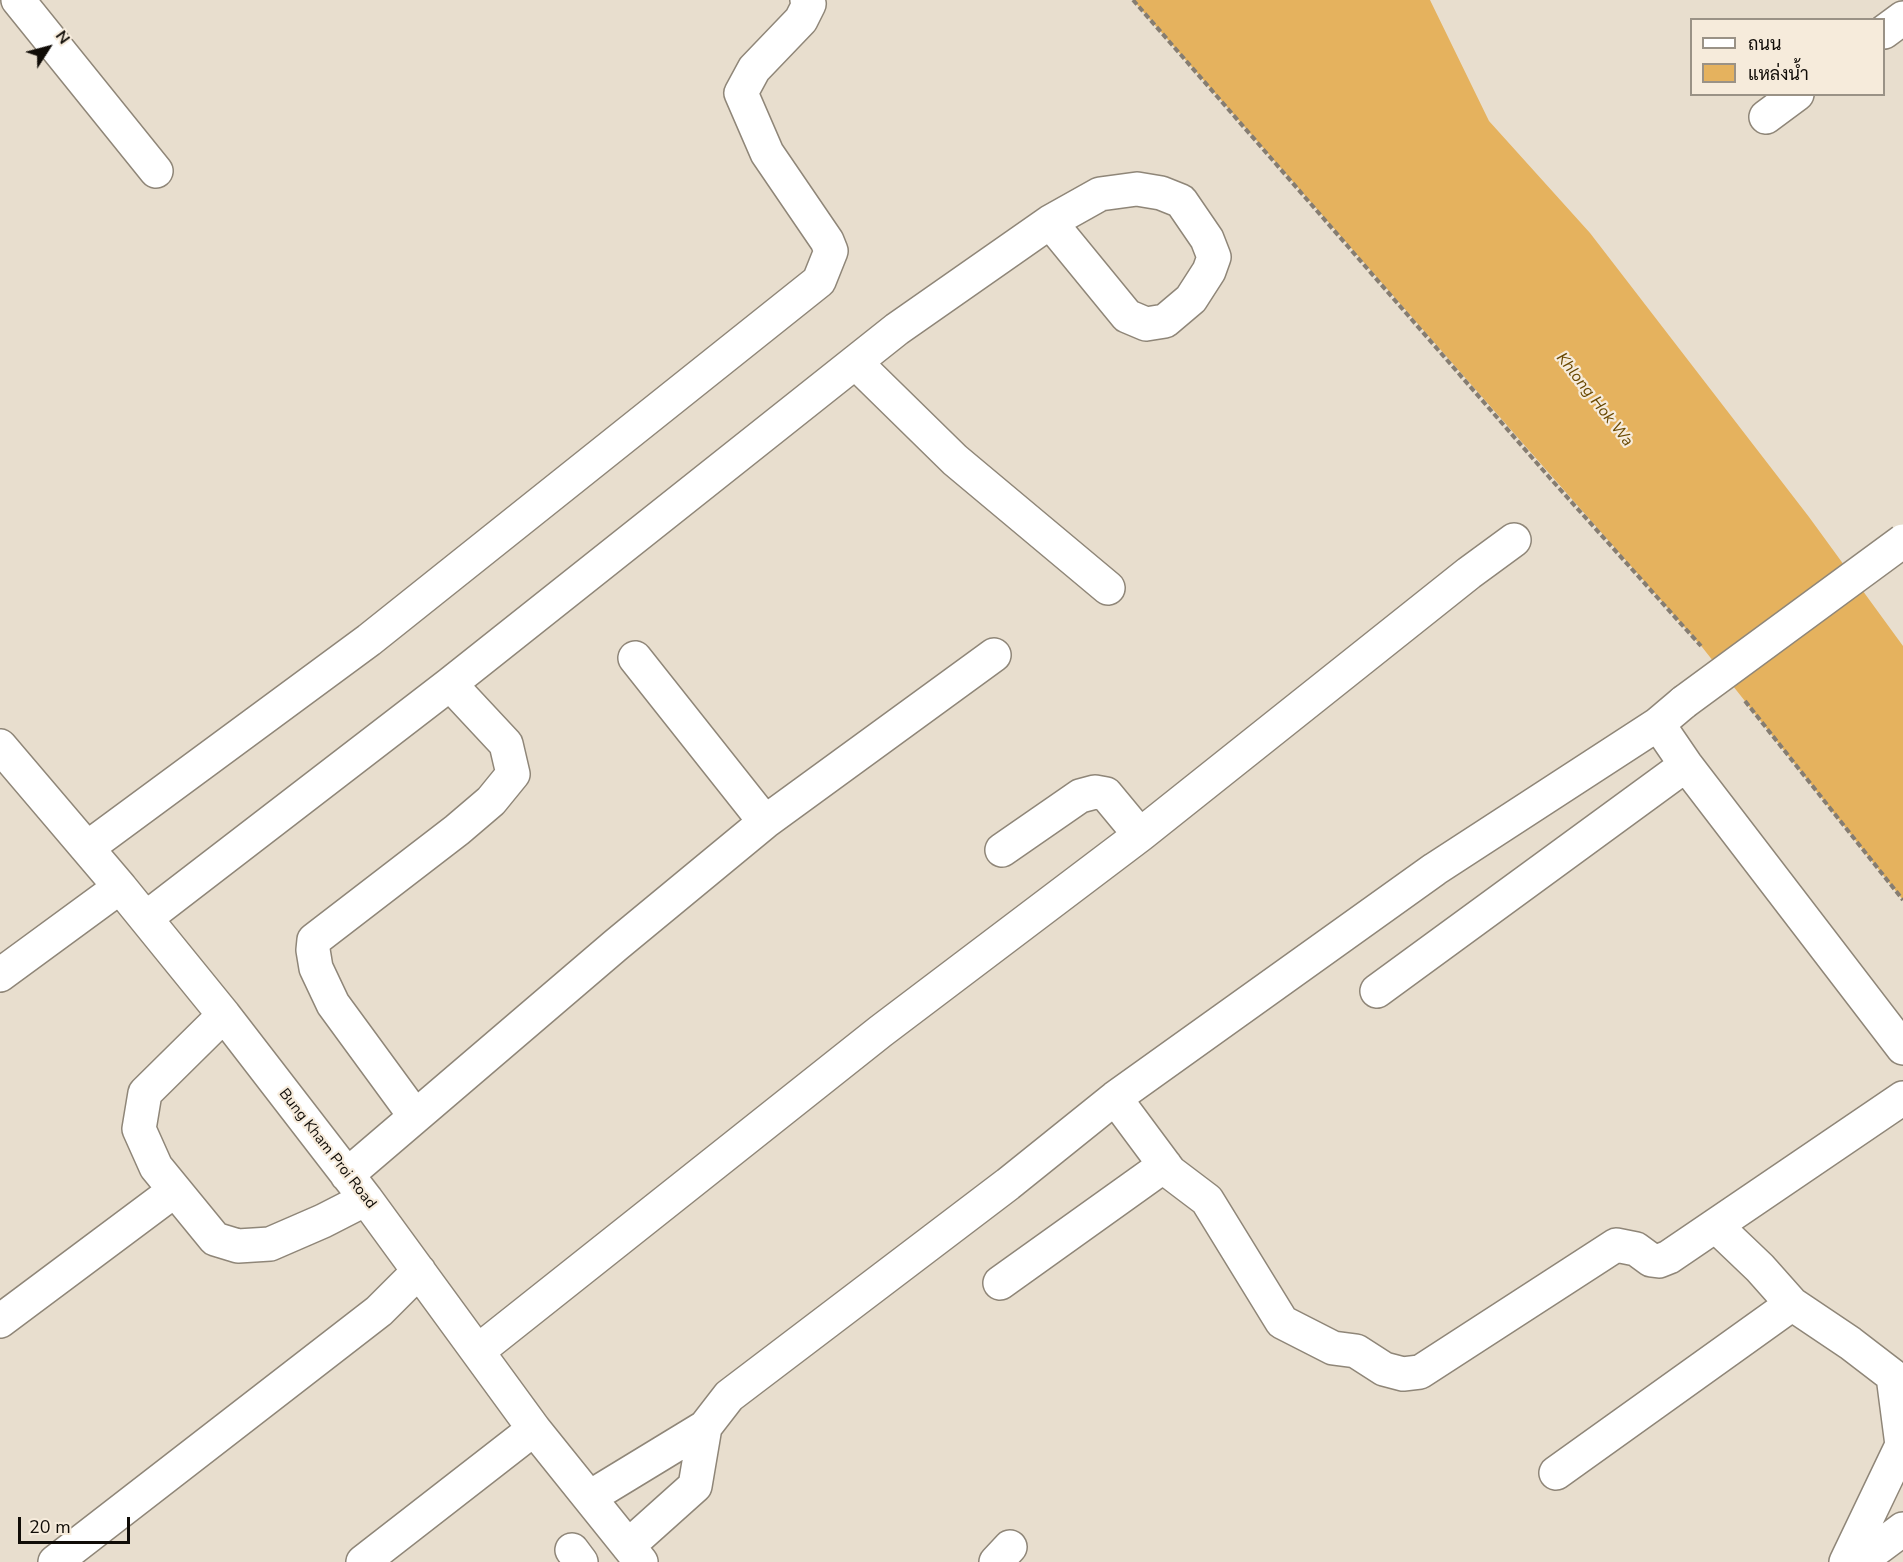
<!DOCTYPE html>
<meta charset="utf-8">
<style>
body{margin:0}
#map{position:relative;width:1903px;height:1562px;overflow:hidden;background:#e8dece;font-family:"Nunito Sans",Sarabun,sans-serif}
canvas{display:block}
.legend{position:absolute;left:1690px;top:18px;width:195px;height:78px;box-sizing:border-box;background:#f6ebdb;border:2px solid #9a9286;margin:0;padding:8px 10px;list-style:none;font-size:18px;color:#100c07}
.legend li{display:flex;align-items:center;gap:12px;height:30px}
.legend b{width:30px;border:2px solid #9a9286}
.north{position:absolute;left:18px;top:18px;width:60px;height:60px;-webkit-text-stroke:4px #f6ebdb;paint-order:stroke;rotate:54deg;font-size:16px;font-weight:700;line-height:24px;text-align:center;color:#100c07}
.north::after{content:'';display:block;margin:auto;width:21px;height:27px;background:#100c07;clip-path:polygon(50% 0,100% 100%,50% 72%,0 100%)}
.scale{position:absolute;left:18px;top:1517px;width:112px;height:27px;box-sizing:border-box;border:3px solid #100c07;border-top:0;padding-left:8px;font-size:18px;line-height:21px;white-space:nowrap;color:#100c07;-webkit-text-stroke:4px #f6ebdb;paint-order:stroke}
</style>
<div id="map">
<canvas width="1903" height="1562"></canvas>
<ul class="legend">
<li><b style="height:8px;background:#fff"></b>ถนน</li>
<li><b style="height:16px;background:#e5b25e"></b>แหล่งน้ำ</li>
</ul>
<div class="north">N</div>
<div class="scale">20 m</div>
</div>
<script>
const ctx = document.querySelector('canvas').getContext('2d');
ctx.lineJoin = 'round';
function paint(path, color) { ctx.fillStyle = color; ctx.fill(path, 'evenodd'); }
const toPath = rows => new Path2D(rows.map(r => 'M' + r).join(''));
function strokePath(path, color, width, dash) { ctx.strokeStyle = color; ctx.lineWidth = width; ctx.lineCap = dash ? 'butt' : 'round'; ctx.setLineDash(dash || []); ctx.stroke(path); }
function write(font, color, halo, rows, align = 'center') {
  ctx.font = font + ' "Nunito Sans",sans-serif'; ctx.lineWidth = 4.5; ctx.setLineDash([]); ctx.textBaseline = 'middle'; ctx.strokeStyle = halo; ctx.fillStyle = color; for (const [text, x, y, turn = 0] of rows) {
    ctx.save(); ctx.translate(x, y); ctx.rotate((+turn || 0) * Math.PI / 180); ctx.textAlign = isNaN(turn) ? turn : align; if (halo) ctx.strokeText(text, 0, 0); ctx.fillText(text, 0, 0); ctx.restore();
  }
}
const water = toPath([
 [1133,0,1430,0,1489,121,1590,233,1809,517,1903,646,1903,900,1702,647]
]);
const path = toPath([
 [1133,0,1549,477,1701,646],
 [1745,701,1903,900]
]);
const minor = toPath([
 [18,0,156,171],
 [1884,32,1903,18],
 [1766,117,1797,94],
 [856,363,955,460,1108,588],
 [635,658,765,822],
 [1658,724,1686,765,1903,1048],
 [0,746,120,887,224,1015,366,1199,534,1429,641,1562],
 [87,848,369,640,819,281,831,251,827,241,767,153,741,93,754,69,801,20,809,4,807,0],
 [1002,850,1080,796,1095,792,1106,794,1140,835],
 [146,918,450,684,897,329,1050,222,1100,194,1137,189,1161,193,1181,201,1207,239,1214,257,1209,271,1191,299,1165,321,1146,324,1127,316,1050,222],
 [0,975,120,887],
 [1377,991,1686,765],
 [224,1015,145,1093,139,1129,156,1167,215,1239,238,1246,270,1244,323,1221,366,1199],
 [1115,1098,1170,1172,1207,1200,1282,1322,1333,1348,1356,1351,1384,1369,1403,1374,1420,1372,1616,1245,1636,1249,1651,1260,1659,1261,1669,1257,1903,1098],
 [415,1116,333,1004,316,968,313,950,314,940,457,830,491,801,513,774,506,744,450,684],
 [347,1175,616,945,765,822,994,655],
 [1716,1226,1760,1268,1792,1304,1850,1343,1893,1376,1902,1445,1846,1562],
 [1000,1283,1165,1165],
 [0,1321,174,1191],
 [478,1351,881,1031,1140,835,1469,573,1514,540],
 [1556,1473,1792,1304],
 [590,1497,705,1427,729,1396,1008,1184,1115,1098,1435,869,1658,724,1684,702],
 [628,1546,695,1486,705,1427],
 [572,1550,581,1562],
 [55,1562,379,1311,419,1271],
 [363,1562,534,1429],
 [996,1562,1010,1547],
 [1859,1562,1903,1529]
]);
const minorBridge = toPath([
 [1684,702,1903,541]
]);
const streetNames = [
 ["Bung Kham Proi Road",327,1149,52]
];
const waterNames = [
 ["Khlong Hok Wa",1594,400,52]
];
paint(water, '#e5b25e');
strokePath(minor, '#8f8678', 36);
strokePath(path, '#857d72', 4, [6, 3]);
strokePath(minor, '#fff', 33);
strokePath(minorBridge, '#8f8678', 36, []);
strokePath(minorBridge, '#fff', 33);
write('15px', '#100c07', '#f6ebdb', streetNames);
write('italic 16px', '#694800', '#f6ebdb', waterNames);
</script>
